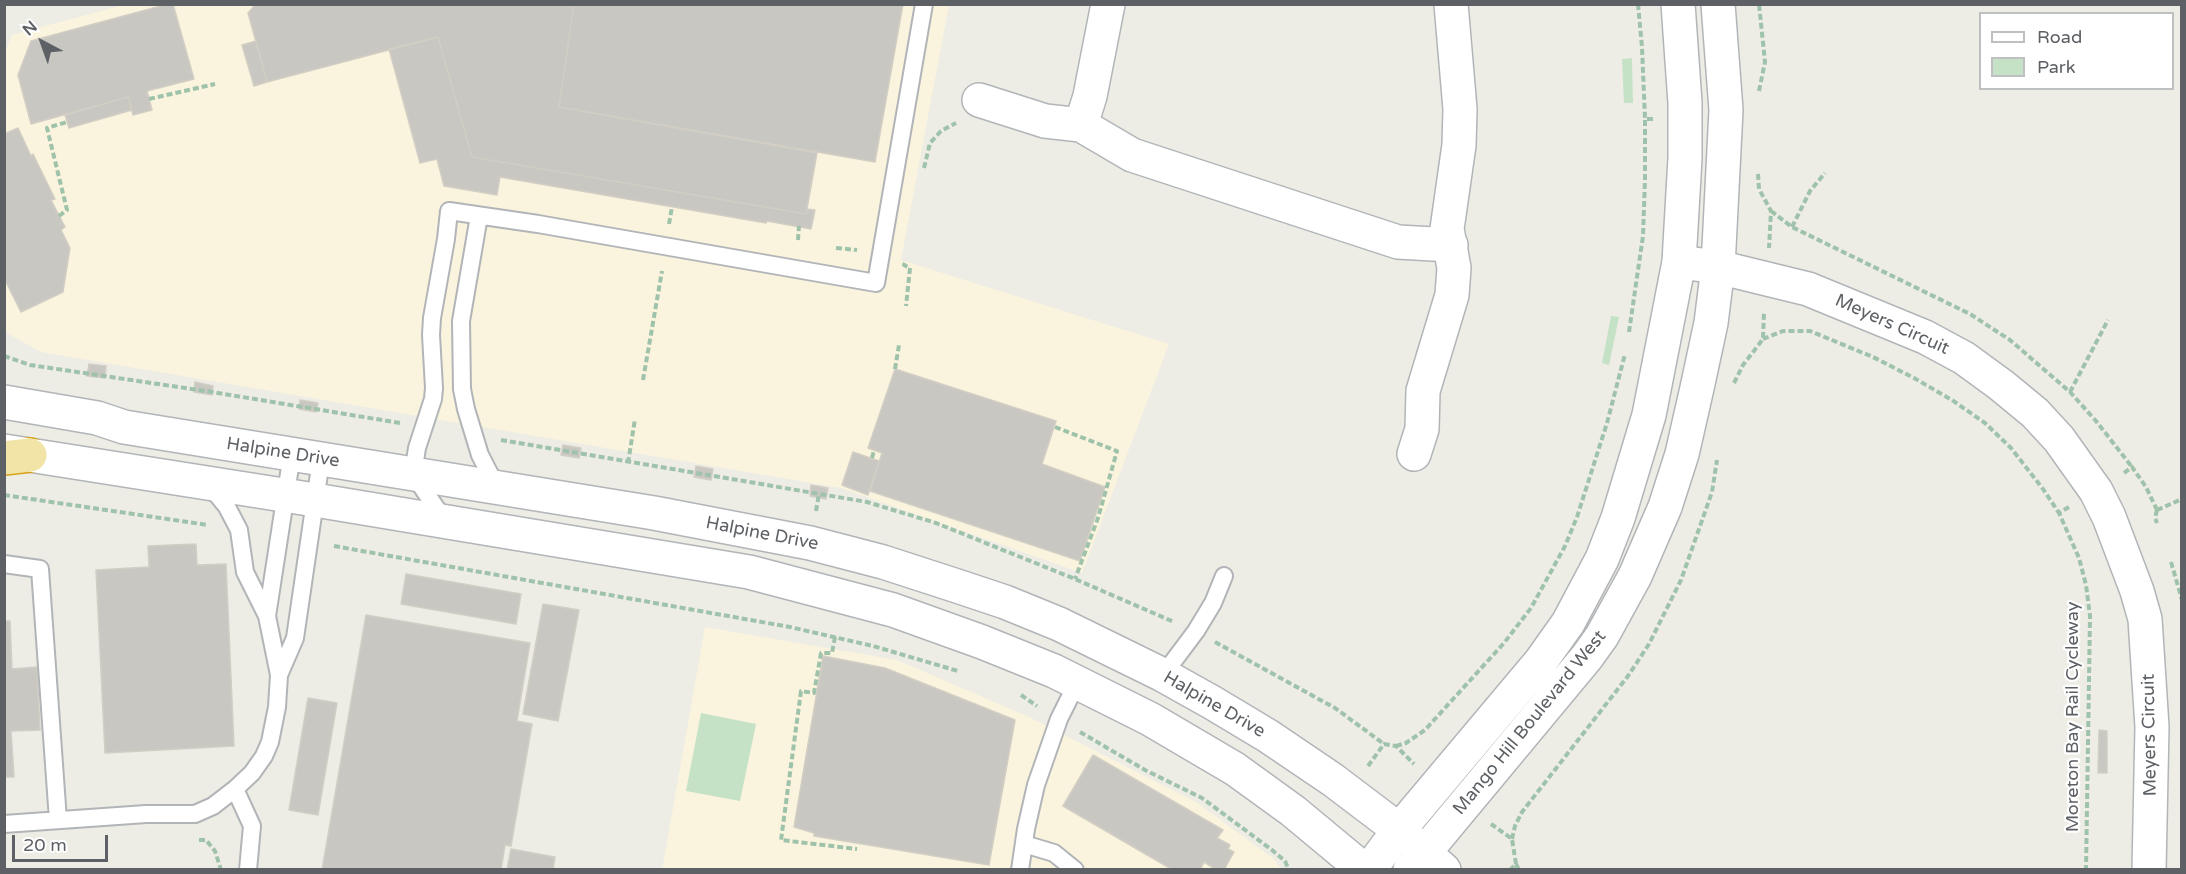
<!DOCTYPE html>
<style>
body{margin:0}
#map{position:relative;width:2186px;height:874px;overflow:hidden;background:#edece5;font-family:"Varela Round",sans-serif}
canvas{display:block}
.frame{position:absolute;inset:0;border:6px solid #5d6064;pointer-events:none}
.legend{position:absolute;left:1979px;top:12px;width:195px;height:78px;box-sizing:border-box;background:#fff;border:2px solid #bebfc1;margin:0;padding:8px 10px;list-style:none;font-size:18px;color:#5d6064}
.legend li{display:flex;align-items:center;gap:12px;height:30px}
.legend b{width:30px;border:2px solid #bebfc1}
.north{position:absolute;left:12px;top:12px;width:60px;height:60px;-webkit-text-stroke:4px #fff;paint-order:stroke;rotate:319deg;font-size:16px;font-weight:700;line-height:24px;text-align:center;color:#5d6064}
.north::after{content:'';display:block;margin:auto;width:21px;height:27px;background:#5d6064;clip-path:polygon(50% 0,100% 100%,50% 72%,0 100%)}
.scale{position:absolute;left:12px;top:835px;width:96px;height:27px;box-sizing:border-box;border:3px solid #5d6064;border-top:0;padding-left:8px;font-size:18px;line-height:21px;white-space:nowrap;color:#5d6064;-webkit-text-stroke:4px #fff;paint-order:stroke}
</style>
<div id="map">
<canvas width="2186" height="874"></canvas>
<div class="frame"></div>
<ul class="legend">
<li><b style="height:8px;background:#fff"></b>Road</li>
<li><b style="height:16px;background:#c5e2c6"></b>Park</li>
</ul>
<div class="north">N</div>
<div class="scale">20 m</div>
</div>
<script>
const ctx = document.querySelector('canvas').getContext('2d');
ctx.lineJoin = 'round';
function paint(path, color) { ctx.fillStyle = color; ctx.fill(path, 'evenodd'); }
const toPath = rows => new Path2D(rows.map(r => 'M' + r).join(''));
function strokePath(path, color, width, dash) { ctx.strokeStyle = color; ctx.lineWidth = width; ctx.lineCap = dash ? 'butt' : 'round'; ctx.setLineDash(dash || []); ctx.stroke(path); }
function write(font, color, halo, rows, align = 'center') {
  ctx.font = font + ' "Varela Round",sans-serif'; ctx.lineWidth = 4.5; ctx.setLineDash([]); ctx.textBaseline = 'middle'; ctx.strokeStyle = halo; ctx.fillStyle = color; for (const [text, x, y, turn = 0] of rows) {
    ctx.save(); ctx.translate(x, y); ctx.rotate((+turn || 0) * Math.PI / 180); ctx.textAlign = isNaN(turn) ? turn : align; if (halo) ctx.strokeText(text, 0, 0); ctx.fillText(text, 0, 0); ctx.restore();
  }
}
const commercial = toPath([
 [123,5,949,5,901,260,1169,344,1082,573,841,488,41,352,5,332,4,54,12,35],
 [705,627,897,660,1029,717,1196,802,1274,859,1281,869,662,870]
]);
const green = toPath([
 [1632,58,1633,103,1624,103,1622,59],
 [1611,316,1619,317,1609,365,1602,363],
 [701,713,756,724,740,801,686,791]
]);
const building = toPath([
 [168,4,173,4,194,79,147,91,152,110,133,115,128,97,31,124,18,75,31,41,168,4],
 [256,4,574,4,559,107,817,153,806,214,472,157,438,37,267,82,248,13,256,4],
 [574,4,903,4,875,162,559,107,574,4],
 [438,37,472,157,806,214,807,209,815,210,811,229,767,221,766,223,500,177,497,195,444,186,437,159,420,163,389,49,438,37],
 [256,41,267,82,254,86,242,45,256,41],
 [128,97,132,110,69,128,65,115,128,97],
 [18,128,31,156,33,154,55,199,51,200,65,227,61,230,70,248,63,292,21,312,4,278,4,134,18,128],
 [89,364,106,366,105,378,87,376,89,364],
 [895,369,1056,421,1042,464,1105,487,1080,561,870,491,882,453,868,448,895,369],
 [195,382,213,386,212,395,194,392,195,382],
 [300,400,318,403,316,412,299,409,300,400],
 [563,445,581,448,579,458,561,455,563,445],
 [853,452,879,461,868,495,842,485,853,452],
 [696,466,713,469,711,480,694,477,696,466],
 [811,485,828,488,826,499,810,496,811,485],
 [196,544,197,565,226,564,234,746,105,753,96,570,149,567,148,546,196,544],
 [406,574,521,594,516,624,401,604,406,574],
 [543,604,579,610,558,721,523,714,543,604],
 [366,615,530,643,517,721,532,724,511,846,505,845,501,870,322,870,366,615],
 [4,621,10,621,12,669,37,667,40,730,11,731,14,777,4,777,4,621],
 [823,656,885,668,1015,720,989,865,814,836,814,833,794,827,823,656],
 [308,698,337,703,318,815,289,810,308,698],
 [2099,730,2107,731,2107,773,2098,773,2099,730],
 [1093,755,1223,830,1217,838,1230,845,1228,849,1234,852,1224,870,1217,870,1204,862,1200,870,1173,870,1063,806,1093,755],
 [511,849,555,857,553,870,507,870,511,849]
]);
const path = toPath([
 [1638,4,1642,47,1645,119],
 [1759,91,1765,62,1759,4],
 [149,99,215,84],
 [924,168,930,143,941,131,956,123],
 [1758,174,1759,189,1771,211,1769,248],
 [1771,211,1792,227,1970,314,2010,340,2070,392,2096,421,2132,467],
 [59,216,67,210,47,128,67,122],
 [669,224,672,207],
 [1792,227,1810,191,1825,173],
 [798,240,799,226],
 [836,248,857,250],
 [905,263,904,265,910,268,906,306],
 [1629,332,1643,236,1645,179,1645,119,1654,119],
 [1763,339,1783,331,1810,331,1873,357,1914,378,1952,400,1985,423,2011,448,2043,489,2059,513],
 [4,356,30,365,212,392,400,423],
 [895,369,899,345],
 [643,380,662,271],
 [1734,383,1743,365,1763,339,1764,312],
 [2070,392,2108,320],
 [1055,427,1117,451,1098,518,1075,579],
 [501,440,867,502,936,523,1075,579,1174,622],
 [872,458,874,450],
 [628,463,635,419],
 [2124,473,2132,467,2146,487,2157,510],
 [4,495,208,525],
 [2069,507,2059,513,2079,558,2086,585,2090,616,2086,870],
 [2157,510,2182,499],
 [2157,510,2155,518,2157,523],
 [816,511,819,494],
 [334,546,790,627,873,646,958,671],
 [2171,562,2182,600],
 [835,637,832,653,821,653,814,693,801,691,781,840,857,849],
 [1215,642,1335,708,1384,744],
 [1021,695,1037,706],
 [1080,732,1145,770,1202,798,1272,850,1285,861,1288,868],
 [1396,746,1406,743,1425,730,1504,643,1531,608,1565,546,1577,517,1607,423,1625,354],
 [1368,766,1384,744,1396,746,1414,764],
 [1491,824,1512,839,1516,864,1510,870],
 [1512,839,1515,826,1522,812,1628,676,1649,644,1681,580,1699,529,1712,492,1717,460],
 [199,840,206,840,215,851,221,870],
 [1516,864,1519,870]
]);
const service = toPath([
 [479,216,461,321,462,389,466,409,480,455,497,488],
 [445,521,413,474,417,448,433,399,434,388,431,335,432,318,446,239,449,211,538,224,876,283,924,4],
 [4,564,40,569,58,820],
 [267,616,292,454],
 [279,675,295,638,321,460],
 [1163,675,1196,631,1213,603,1224,576],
 [235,789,252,826,248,870],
 [4,824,146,814,195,814,213,806,235,789,252,773,264,756,270,742,277,707,279,675,267,616,245,572,239,530,227,507,209,485],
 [1024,844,1054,853,1075,870],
 [1020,870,1026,829,1036,785,1059,719,1077,683]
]);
const minor = toPath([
 [979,100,1045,121,1081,125,1132,155,1398,242,1451,245],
 [1081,125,1090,96,1108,4],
 [1679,262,1718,267,1808,289,1925,337,1964,358,2001,385,2035,413,2059,439,2096,491,2109,517,2137,591,2145,619,2152,727,2149,870],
 [1414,454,1422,429,1423,391,1452,295,1454,268,1447,229,1459,145,1460,109,1451,4]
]);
const tertiary = toPath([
 [1369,870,1399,830,1541,661,1568,623,1602,559,1618,518,1649,415,1679,262,1685,158,1685,103,1678,4],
 [1410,870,1587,657,1602,636,1635,576,1665,507,1682,454,1697,388,1711,323,1718,267,1726,110,1718,4]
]);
const secondary = toPath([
 [4,402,97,418,124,427,654,513,810,543,883,562,957,586,1005,602,1059,624,1163,675,1213,703,1268,736,1333,780,1399,830,1444,870],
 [4,451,315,500,749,572,893,610,982,642,1054,671,1150,719,1235,769,1293,811,1364,870]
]);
const trunk = toPath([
 [4,458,30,455]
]);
const streetNames = [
 ["Meyers Circuit",1892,325,24],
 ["Halpine Drive",283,453,9],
 ["Halpine Drive",762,534,11],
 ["Halpine Drive",1214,705,30],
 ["Moreton Bay Rail Cycleway",2073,717,-90],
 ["Mango Hill Boulevard West",1530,723,-51],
 ["Meyers Circuit",2150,735,-91]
];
paint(commercial, '#faf4de');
paint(green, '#c5e2c6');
paint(building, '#c9c7c2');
strokePath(building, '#d2cec4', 1.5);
strokePath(service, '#b2b5b8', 20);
strokePath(minor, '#b2b5b8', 36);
strokePath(tertiary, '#b2b5b8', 36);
strokePath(secondary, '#b2b4b8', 36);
strokePath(trunk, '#d8a21b', 36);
strokePath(path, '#9fc2aa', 4, [6, 3]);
strokePath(service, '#fff', 16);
strokePath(minor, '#fff', 33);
strokePath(tertiary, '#fff', 33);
strokePath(secondary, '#fff', 33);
strokePath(trunk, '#f2e4a6', 33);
write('18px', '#5d6064', '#fff', streetNames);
</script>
